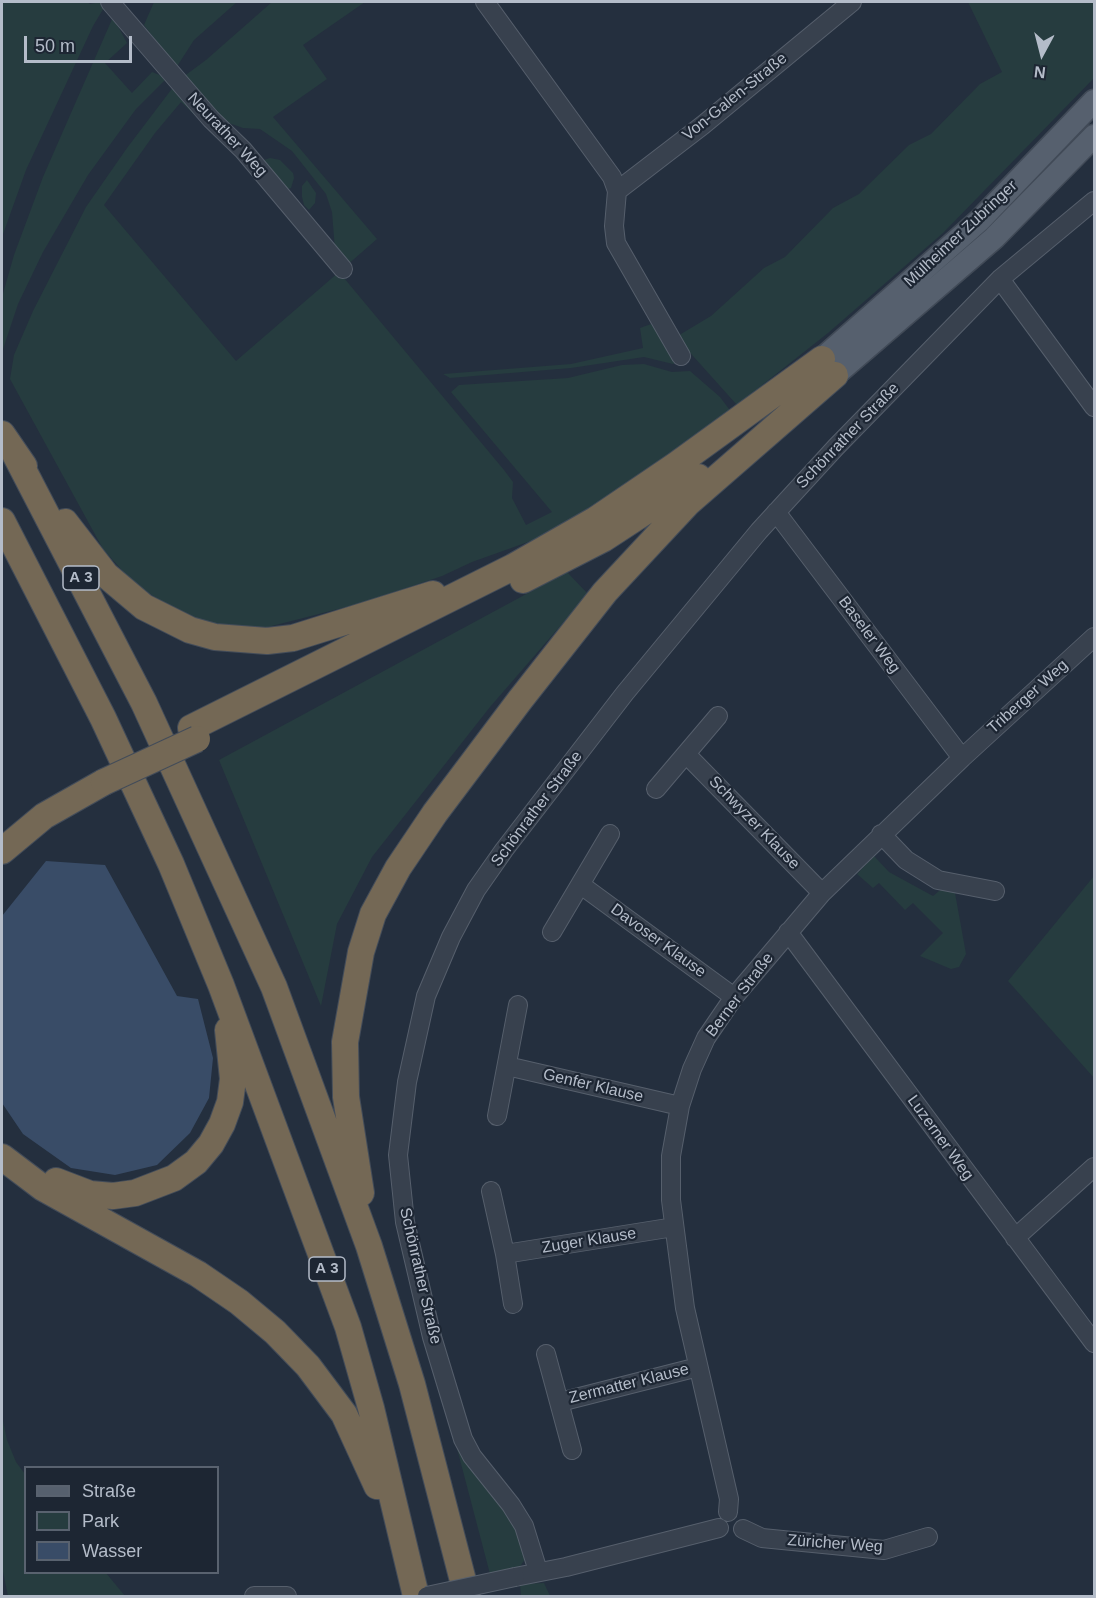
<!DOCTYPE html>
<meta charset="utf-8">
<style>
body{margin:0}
#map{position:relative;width:1096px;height:1598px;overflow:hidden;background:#242f3e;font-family:Arial,sans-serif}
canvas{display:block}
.frame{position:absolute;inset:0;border:3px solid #b4bcc9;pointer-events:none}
.legend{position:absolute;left:24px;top:1466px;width:195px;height:108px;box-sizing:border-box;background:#1d2633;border:2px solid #59626f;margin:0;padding:8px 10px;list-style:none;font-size:18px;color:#b4bcc9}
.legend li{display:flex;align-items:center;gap:12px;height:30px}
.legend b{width:30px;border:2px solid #59626f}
.north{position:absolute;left:1012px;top:24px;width:60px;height:60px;-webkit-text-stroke:4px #1d2633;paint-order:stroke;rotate:187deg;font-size:16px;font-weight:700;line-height:24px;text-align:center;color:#b4bcc9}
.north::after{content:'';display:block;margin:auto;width:21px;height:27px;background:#b4bcc9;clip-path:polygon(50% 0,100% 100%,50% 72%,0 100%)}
.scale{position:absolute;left:24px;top:36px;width:108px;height:27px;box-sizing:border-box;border:3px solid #b4bcc9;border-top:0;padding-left:8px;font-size:18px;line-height:21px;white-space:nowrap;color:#b4bcc9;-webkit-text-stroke:4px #1d2633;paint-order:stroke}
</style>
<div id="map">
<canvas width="1096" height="1598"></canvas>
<div class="frame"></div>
<ul class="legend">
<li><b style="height:8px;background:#56606e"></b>Straße</li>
<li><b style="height:16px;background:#263c3f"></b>Park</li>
<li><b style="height:16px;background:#394c67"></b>Wasser</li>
</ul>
<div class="north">N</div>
<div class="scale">50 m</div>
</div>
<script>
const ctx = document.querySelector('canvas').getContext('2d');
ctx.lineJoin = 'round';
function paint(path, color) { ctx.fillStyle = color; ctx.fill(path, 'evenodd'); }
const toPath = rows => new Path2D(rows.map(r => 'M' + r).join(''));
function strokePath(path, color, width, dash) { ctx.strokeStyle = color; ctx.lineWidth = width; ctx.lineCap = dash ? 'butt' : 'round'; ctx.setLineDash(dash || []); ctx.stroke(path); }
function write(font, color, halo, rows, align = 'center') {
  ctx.font = font + ' Arial,sans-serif'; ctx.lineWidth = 4.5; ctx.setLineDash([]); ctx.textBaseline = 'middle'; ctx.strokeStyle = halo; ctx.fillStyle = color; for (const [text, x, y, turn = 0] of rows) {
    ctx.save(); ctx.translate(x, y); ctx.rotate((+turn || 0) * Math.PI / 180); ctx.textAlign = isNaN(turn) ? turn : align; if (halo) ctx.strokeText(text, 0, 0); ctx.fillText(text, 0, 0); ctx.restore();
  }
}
const green = toPath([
 [2,2,87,2,90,4,100,2,105,6,93,26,26,170,2,237],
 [154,2,237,2,194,40,176,68,144,25],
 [272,2,365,2,303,45,327,79,273,117,377,239,346,266,335,250,332,212,326,194,292,151,260,129,243,128,229,123,215,113,183,77,206,60],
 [968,2,1094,2,1094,78,943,233,828,333,737,405,676,337,711,316,764,268,785,257,833,208,859,194,909,145,931,134,980,84,1002,72],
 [113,17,127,43,105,63,132,93,152,72,167,78,136,109,88,175,43,252,18,304,2,352,2,297,14,255,43,177],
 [174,86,230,149,181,102,155,133,104,205,236,361,339,272,504,470,513,482,512,498,526,525,552,512,451,392,459,385,568,378,622,365,644,364,672,372,690,371,720,397,732,413,616,491,542,537,472,562,442,576,362,603,264,628,216,625,170,609,128,577,103,549,10,379,14,355,33,311,86,207,127,148],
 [270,158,280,160,293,173,294,178,291,188,285,190,261,166,264,160],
 [307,180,316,193,315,203,309,210,304,205,302,197,302,186],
 [651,324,678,362,673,364,644,357,571,368,450,378,443,374,571,364,643,348,640,328],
 [567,572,588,594,490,707,372,857,337,924,321,1006,219,760],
 [874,856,889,872,933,896,944,887,955,893,966,954,959,967,951,969,920,956,943,933,913,903,905,910,879,883,873,888,857,874],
 [1094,876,1094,1078,1008,981],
 [2,1416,7,1440,16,1462,25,1474,26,1572,106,1573,125,1596,8,1596,2,1567],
 [454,1437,516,1526,525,1559,519,1568,490,1574],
 [544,1583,550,1596,521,1596,520,1584]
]);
const water = toPath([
 [46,861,105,865,177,996,198,999,213,1058,209,1098,190,1133,157,1165,115,1175,71,1168,23,1134,2,1103,2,916]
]);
const minor = toPath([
 [110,2,211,119,243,150,343,269],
 [485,2,612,177,617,191,614,226,616,243,681,356],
 [617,191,703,125,852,2],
 [1000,279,1094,407],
 [776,512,962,758],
 [686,754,822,893],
 [656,789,718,716],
 [881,834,906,860,938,880,995,891],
 [581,885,734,997],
 [552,932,610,834],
 [788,932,1094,1343],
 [507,1066,680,1106],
 [497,1116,518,1005],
 [491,1191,505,1254,513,1304],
 [1015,1238,1094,1167],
 [505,1254,674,1227],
 [546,1354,572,1450],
 [560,1402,698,1367],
 [728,1512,729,1499,685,1308,671,1200,671,1156,680,1106,692,1069,706,1038,734,997,822,893,962,758,1094,637],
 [743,1529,762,1538,884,1550,928,1537],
 [538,1571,524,1526,511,1505,472,1456,463,1439,432,1337,405,1222,398,1155,407,1082,426,996,451,937,476,890,504,850,625,693,759,531,836,447,1000,279,1094,201],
 [515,1577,566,1567,719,1528],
 [254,1596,287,1596]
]);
const major = toPath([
 [822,359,980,220,1094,101],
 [835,375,994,238,1094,136]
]);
const highway = toPath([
 [2,434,24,466],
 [15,454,144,703,274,987,369,1246,412,1384,467,1596],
 [2,521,103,718,171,864,221,985,348,1327,371,1408,416,1596],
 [65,522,106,575,144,607,190,630,215,637,267,641,293,638,433,594],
 [523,580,603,539,698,477],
 [191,728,513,567,595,520,676,465,822,359],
 [2,851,44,816,104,782],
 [2,1157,43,1188,198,1274,239,1302,275,1332,308,1366,344,1414,377,1486],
 [56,1181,90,1194,113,1196,135,1193,174,1178,196,1162,211,1144,222,1124,230,1102,233,1079,228,1030],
 [361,1193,346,1097,345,1042,361,952,373,914,398,868,435,813,520,700,605,592,688,503,835,375]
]);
const minorBridge = toPath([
 [427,1596,515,1577]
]);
const highwayBridge = toPath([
 [104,782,197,739]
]);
const shields = [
 [81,578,36],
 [327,1269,36]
];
const shieldNames = [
 ["A 3",81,578],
 ["A 3",327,1269]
];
const streetNames = [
 ["Von-Galen-Straße",735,97,-39],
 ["Neurather Weg",227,135,47],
 ["Mülheimer Zubringer",961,234,-43],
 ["Schönrather Straße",848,436,-46],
 ["Baseler Weg",869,635,53],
 ["Triberger Weg",1028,697,-42],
 ["Schönrather Straße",537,809,-53],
 ["Schwyzer Klause",754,823,46],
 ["Davoser Klause",658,941,36],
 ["Berner Straße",740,995,-53],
 ["Genfer Klause",593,1086,13],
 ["Luzerner Weg",940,1138,54],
 ["Zuger Klause",589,1241,-9],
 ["Schönrather Straße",420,1276,77],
 ["Zermatter Klause",629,1384,-14],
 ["Züricher Weg",835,1544,4]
];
paint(green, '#263c3f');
paint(water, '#394c67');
strokePath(minor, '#565f6c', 20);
strokePath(major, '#414a57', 25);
strokePath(highway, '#434c59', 28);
strokePath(minor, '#38414e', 18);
strokePath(major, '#56606e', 22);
strokePath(highway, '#746855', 26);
strokePath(minorBridge, '#565f6c', 20, []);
strokePath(highwayBridge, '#434c59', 28, []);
strokePath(minorBridge, '#38414e', 18);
strokePath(highwayBridge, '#746855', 26);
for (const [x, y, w] of shields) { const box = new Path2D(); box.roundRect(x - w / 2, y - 12, w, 24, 4.5); ctx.fillStyle = '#1d2633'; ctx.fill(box); strokePath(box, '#b4bcc9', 1.5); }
write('bold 15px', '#b4bcc9', null, shieldNames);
write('16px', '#b4bcc9', '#1d2633', streetNames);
</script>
